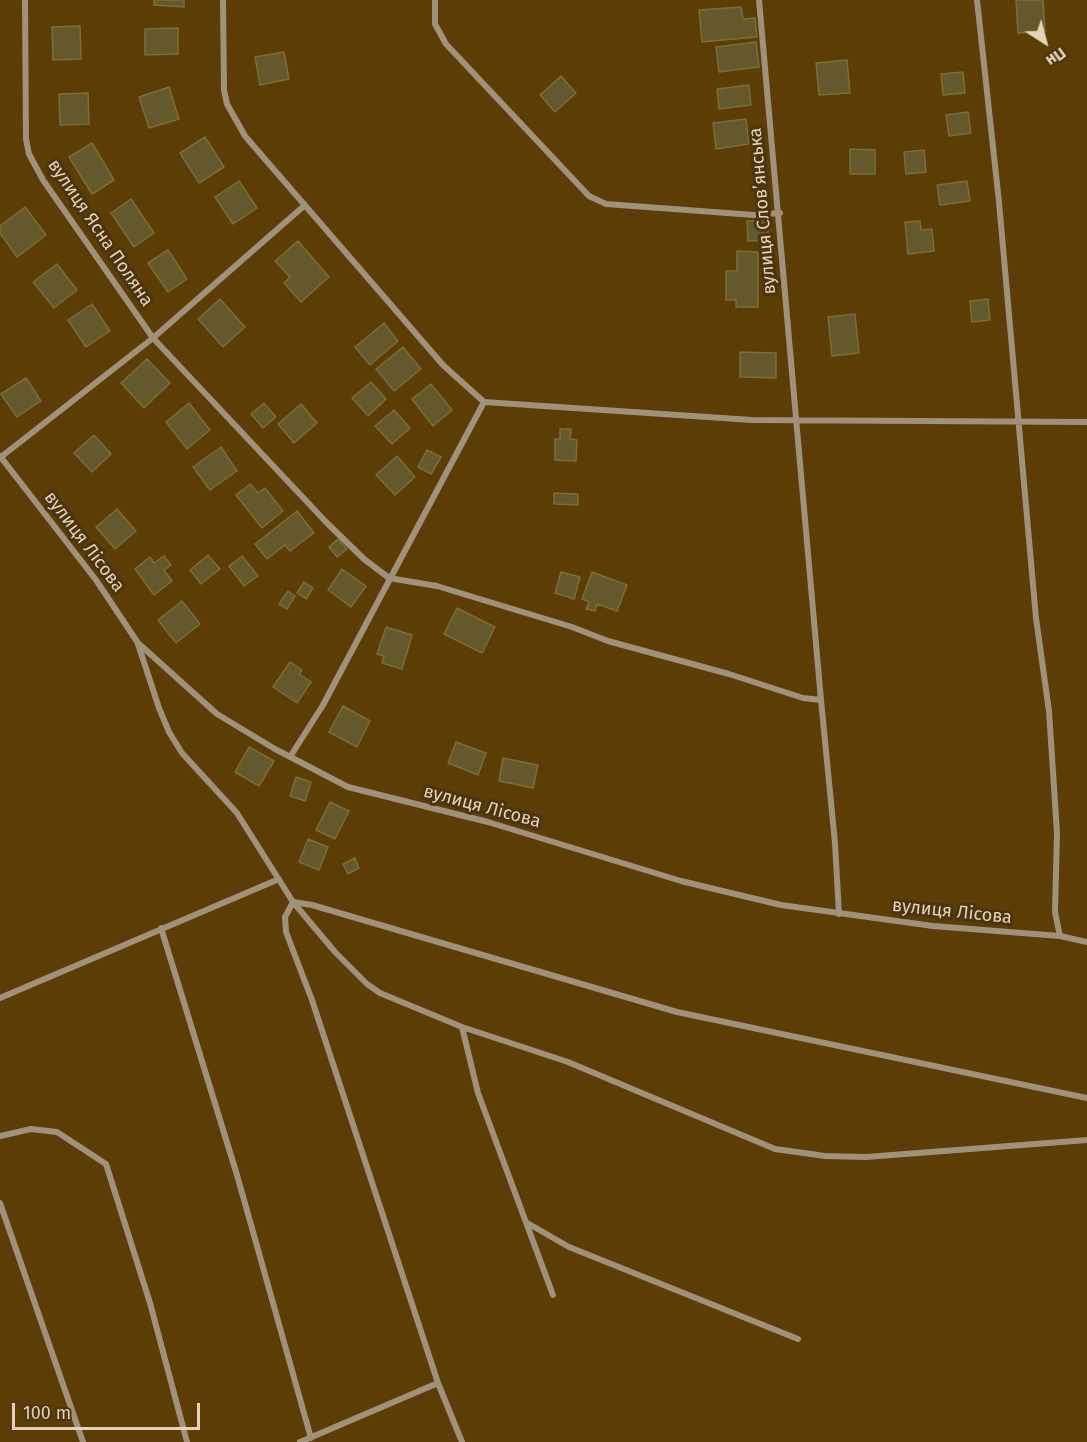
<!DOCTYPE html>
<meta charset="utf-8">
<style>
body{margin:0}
#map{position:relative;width:1087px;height:1442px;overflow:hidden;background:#5b3d05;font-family:"Fira Sans",sans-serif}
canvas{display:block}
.north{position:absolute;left:1015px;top:12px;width:60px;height:60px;-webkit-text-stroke:4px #4b340e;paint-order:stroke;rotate:144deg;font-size:16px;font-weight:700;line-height:24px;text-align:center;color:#e4d2ba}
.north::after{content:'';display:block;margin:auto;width:21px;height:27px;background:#e4d2ba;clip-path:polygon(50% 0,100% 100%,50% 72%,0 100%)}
.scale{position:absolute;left:12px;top:1403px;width:188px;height:27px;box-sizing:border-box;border:3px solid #e4d2ba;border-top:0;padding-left:8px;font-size:18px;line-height:21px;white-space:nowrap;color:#e4d2ba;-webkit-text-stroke:4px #4b340e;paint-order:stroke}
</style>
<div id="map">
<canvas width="1087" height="1442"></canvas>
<div class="north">Пн</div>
<div class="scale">100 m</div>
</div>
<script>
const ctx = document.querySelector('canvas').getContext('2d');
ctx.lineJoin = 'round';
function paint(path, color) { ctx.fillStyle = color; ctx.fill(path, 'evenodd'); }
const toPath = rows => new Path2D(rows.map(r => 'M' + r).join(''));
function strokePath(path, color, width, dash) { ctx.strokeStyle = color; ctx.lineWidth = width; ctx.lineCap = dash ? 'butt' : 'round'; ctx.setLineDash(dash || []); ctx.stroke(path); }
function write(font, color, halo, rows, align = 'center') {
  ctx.font = font + ' "Fira Sans",sans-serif'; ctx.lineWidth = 6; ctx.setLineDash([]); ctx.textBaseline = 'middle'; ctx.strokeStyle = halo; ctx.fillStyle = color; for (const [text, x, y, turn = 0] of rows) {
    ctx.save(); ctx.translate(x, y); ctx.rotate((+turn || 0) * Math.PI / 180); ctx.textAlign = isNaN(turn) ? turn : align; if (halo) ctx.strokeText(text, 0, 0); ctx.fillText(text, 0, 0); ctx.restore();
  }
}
const building = toPath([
 [154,0,184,0,184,7,154,5,154,0],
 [1016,0,1043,0,1045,31,1018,33,1016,0],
 [741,7,743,19,755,18,757,37,702,42,699,10,741,7],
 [80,26,81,59,53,60,52,27,80,26],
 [178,28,178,54,145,55,145,29,178,28],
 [756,42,759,67,719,72,716,47,756,42],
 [284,52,289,79,260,85,255,57,284,52],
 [847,60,850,93,819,95,816,63,847,60],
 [963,72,965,93,943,95,941,74,963,72],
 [561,76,576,93,555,112,540,95,561,76],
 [749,85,751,105,719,109,717,89,749,85],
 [169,87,179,119,149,128,139,97,169,87],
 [88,93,89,124,60,125,59,94,88,93],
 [968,112,971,133,949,136,946,115,968,112],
 [746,119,749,144,716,149,713,123,746,119],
 [205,137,224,167,199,183,180,153,205,137],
 [92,143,114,180,92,194,69,157,92,143],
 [850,149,875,150,875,174,850,174,850,149],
 [924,150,926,172,906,174,904,152,924,150],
 [239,181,257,208,233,224,215,197,239,181],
 [967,181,970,201,940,205,937,185,967,181],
 [131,199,154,233,134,247,111,213,131,199],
 [25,207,46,235,17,257,0,233,0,226,25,207],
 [747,221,768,221,768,240,748,241,747,221],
 [920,221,921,230,932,229,934,251,908,254,905,222,920,221],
 [298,241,329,277,301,302,284,283,290,277,275,261,298,241],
 [168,250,187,279,168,292,148,263,168,250],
 [737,251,758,252,758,307,736,307,736,300,726,300,726,271,737,271,737,251],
 [57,264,77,290,54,308,33,282,57,264],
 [220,299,245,327,223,347,198,319,220,299],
 [988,299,990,320,972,322,970,301,988,299],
 [92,304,110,331,86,347,68,320,92,304],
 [855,314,859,353,832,356,828,317,855,314],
 [384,323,398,341,370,365,355,347,384,323],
 [403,347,421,369,394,391,376,369,403,347],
 [740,352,776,353,776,378,740,377,740,352],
 [147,359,170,383,144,408,121,383,147,359],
 [26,378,41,401,17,417,1,394,26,378],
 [371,382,386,399,368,416,352,398,371,382],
 [431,384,452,410,433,426,412,399,431,384],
 [189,403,210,430,187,449,166,422,189,403],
 [264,403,276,417,263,428,251,414,264,403],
 [301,404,317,423,294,443,278,424,301,404],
 [394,410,410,428,392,444,375,426,394,410],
 [560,429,571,429,570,439,577,440,576,461,555,460,555,439,560,439,560,429],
 [94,435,111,454,92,472,74,453,94,435],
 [221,447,237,471,210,490,193,467,221,447],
 [427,450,441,457,431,474,418,467,427,450],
 [397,456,415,477,395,495,376,475,397,456],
 [250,484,258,493,265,488,283,511,262,528,236,495,250,484],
 [554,493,578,494,578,505,554,504,554,493],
 [117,509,136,531,115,549,96,527,117,509],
 [297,511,314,533,290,551,285,545,267,559,255,544,297,511],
 [338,539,347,549,337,557,329,547,338,539],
 [208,555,220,569,201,584,190,570,208,555],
 [164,556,171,565,164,570,172,581,154,595,135,569,150,557,154,563,164,556],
 [242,556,258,576,244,586,229,566,242,556],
 [342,569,366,586,351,607,328,590,342,569],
 [561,572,580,577,574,599,555,593,561,572],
 [592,572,627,585,617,611,597,604,595,611,586,609,589,602,582,599,592,572],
 [304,582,313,588,306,599,297,593,304,582],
 [288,591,295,596,287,609,279,604,288,591],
 [182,601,200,624,176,643,158,620,182,601],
 [457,608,495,627,482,653,444,634,457,608],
 [386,627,412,635,402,669,382,663,384,656,377,654,386,627],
 [290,662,302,670,299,674,311,682,297,703,273,687,290,662],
 [343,706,370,721,357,747,329,732,343,706],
 [456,742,486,753,478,775,448,763,456,742],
 [249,747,274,761,259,786,235,772,249,747],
 [503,758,538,765,533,788,499,781,503,758],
 [296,777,311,782,305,801,290,796,296,777],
 [330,802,349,811,335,839,316,830,330,802],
 [308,839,328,847,319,870,299,862,308,839],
 [355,858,359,868,348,874,343,864,355,858]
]);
const street = toPath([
 [25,0,26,139,29,154,43,180,153,338,326,522,364,559,389,578,437,586,572,627,608,641,729,674,803,698,821,700,835,843,839,914],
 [223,0,224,90,227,104,245,136,443,365,484,402,752,420,1087,422],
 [435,0,435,24,446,44,589,196,606,204,754,215,780,213],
 [759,0,821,700],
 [977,0,999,202,1036,618,1049,711,1057,833,1055,912,1060,936],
 [0,456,96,580,138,643,217,714,275,749,348,787,488,822,681,881,781,905,933,926,1060,936,1087,942],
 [1,457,153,338,305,205],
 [138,644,159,708,169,732,182,753,237,813,293,902,335,952,367,984,380,993,462,1027,568,1062,775,1149,825,1156,866,1157,1087,1140],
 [290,757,323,705,484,402],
 [161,928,237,1175,311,1438],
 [0,998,279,879],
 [462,1027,478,1093,553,1295],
 [0,1136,31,1129,57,1132,106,1164,150,1303,187,1442],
 [0,1203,83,1442],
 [529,1224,569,1247,798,1339],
 [300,1442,438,1383],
 [462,1442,438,1383,312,1000,286,932,285,917,293,902,312,905,677,1012,1087,1098]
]);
const streetNames = [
 ["вулиця Словʼянська",763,211,-95],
 ["вулиця Ясна Поляна",100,233,56],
 ["вулиця Лісова",84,542,53],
 ["вулиця Лісова",482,807,15],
 ["вулиця Лісова",952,912,6]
];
paint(building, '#64592c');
strokePath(building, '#7b6e36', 1.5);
strokePath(street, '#a0917c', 6);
write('18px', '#e4d2ba', '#4b340e', streetNames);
</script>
